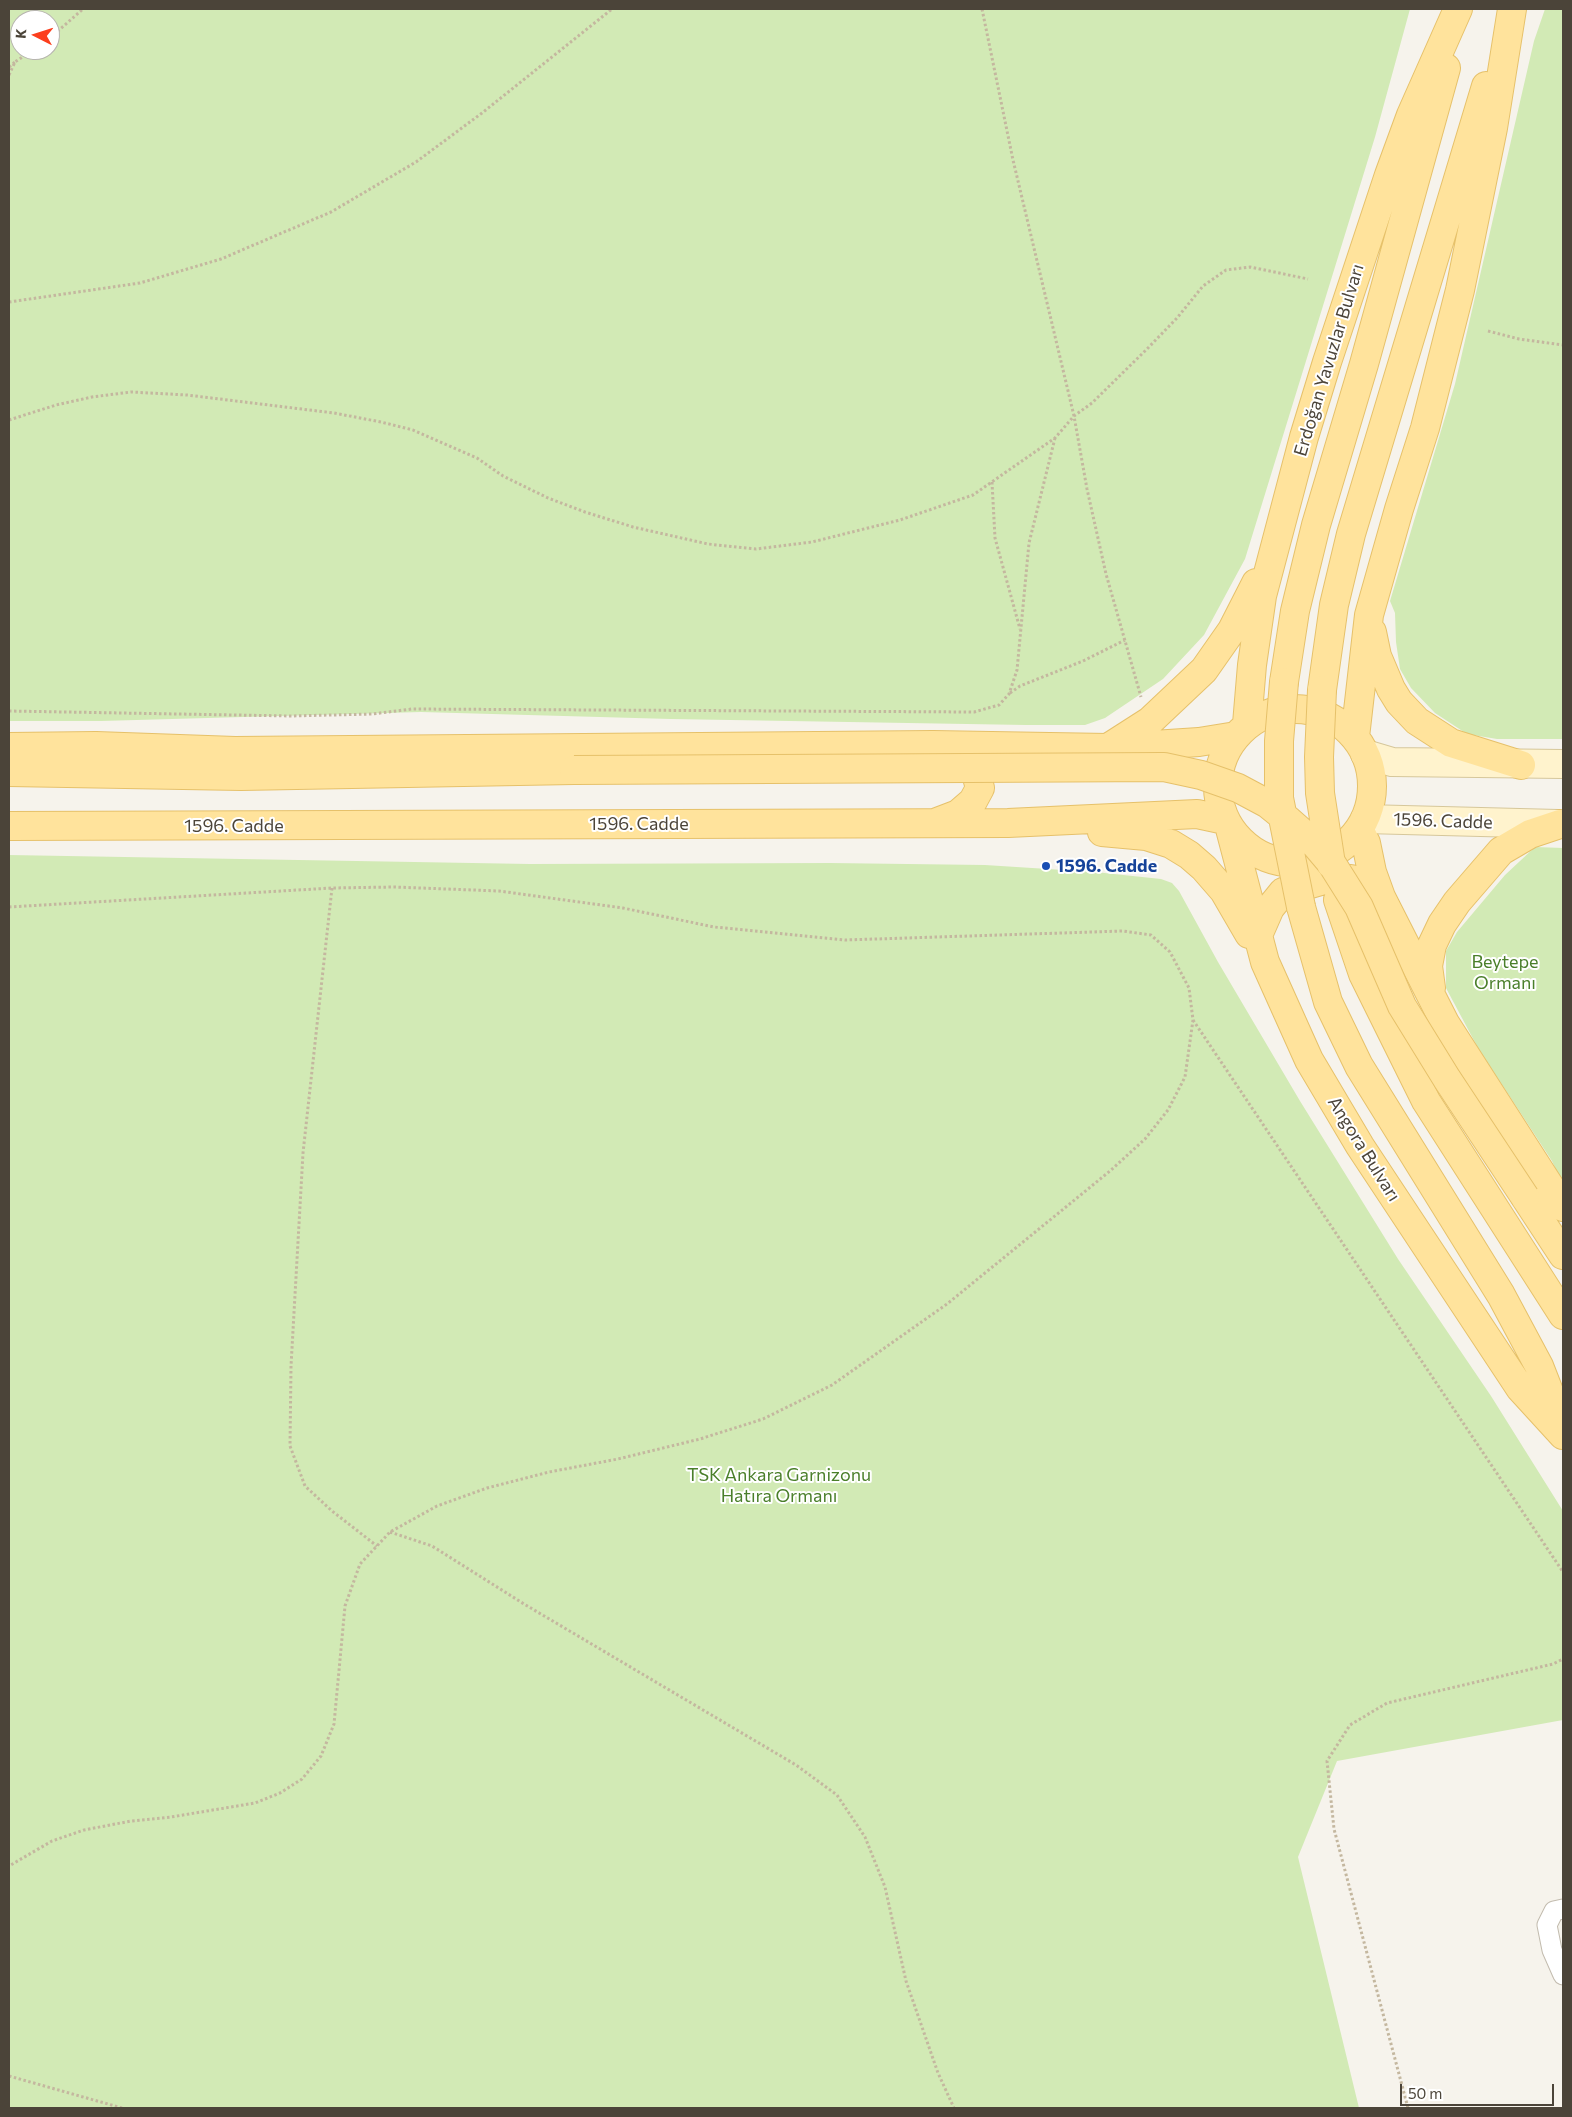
<!DOCTYPE html>
<meta charset="utf-8">
<style>
body{margin:0}
#map{position:relative;width:1572px;height:2117px;overflow:hidden;background:#f6f3ec;font-family:Commissioner,sans-serif}
canvas{display:block}
.frame{position:absolute;inset:0;border:10px solid #4b4439;pointer-events:none}
.north{position:absolute;left:10px;top:10px;width:50px;height:50px;box-sizing:border-box;background:#fff;border:1px solid #b7b4b0;border-radius:50%;rotate:275deg;font-size:14px;font-weight:700;line-height:20px;text-align:center;color:#4b4439}
.north::after{content:'';display:block;margin:auto;width:18px;height:22px;background:#fc3f1d;clip-path:polygon(50% 0,100% 100%,50% 72%,0 100%)}
.scale{position:absolute;left:1400px;top:2084px;width:154px;height:22px;box-sizing:border-box;border:2px solid #4b4439;border-top:0;padding-left:6px;font-size:15px;line-height:18px;white-space:nowrap;color:#4b4439;-webkit-text-stroke:4px #fff;paint-order:stroke}
</style>
<div id="map">
<canvas width="1572" height="2117"></canvas>
<div class="frame"></div>
<div class="north">K</div>
<div class="scale">50 m</div>
</div>
<script>
const ctx = document.querySelector('canvas').getContext('2d');
ctx.lineJoin = 'round';
function paint(path, color) { ctx.fillStyle = color; ctx.fill(path, 'evenodd'); }
const toPath = rows => new Path2D(rows.map(r => 'M' + r).join(''));
function strokePath(path, color, width, dash) { ctx.strokeStyle = color; ctx.lineWidth = width; ctx.lineCap = dash ? 'butt' : 'round'; ctx.setLineDash(dash || []); ctx.stroke(path); }
function write(font, color, halo, rows, align = 'center') {
  ctx.font = font + ' Commissioner,sans-serif'; ctx.lineWidth = 4; ctx.setLineDash([]); ctx.textBaseline = 'middle'; ctx.strokeStyle = halo; ctx.fillStyle = color; for (const [text, x, y, turn = 0] of rows) {
    ctx.save(); ctx.translate(x, y); ctx.rotate((+turn || 0) * Math.PI / 180); ctx.textAlign = isNaN(turn) ? turn : align; if (halo) ctx.strokeText(text, 0, 0); ctx.fillText(text, 0, 0); ctx.restore();
  }
}
const green = toPath([
 [9,9,1410,9,1375,137,1245,559,1204,635,1163,679,1105,718,1085,725,1026,725,671,719,421,712,101,721,9,721],
 [20,20,50,20,50,50,20,50],
 [1545,9,1563,9,1563,739,1497,739,1467,734,1435,713,1411,688,1400,669,1396,642,1395,613,1390,601,1455,384,1534,41],
 [1535,847,1563,848,1563,1185,1552,1161,1478,1048,1446,988,1446,951,1457,932,1505,875],
 [9,855,530,864,830,863,985,865,1095,872,1161,879,1172,883,1179,891,1218,962,1300,1101,1398,1259,1491,1396,1563,1511,1563,1720,1337,1761,1298,1857,1359,2108,9,2108]
]);
const path = toPath([
 [982,9,1013,160,1074,416,1087,489,1106,574,1141,697],
 [50,38,83,9],
 [9,67,15,62],
 [9,75,15,62,33,50],
 [9,302,140,283,221,259,331,212,416,162,482,113,612,9],
 [1488,331,1519,339,1563,345],
 [9,420,56,405,92,397,131,392,187,395,334,413,381,422,413,430,477,458,503,476,548,498,585,512,633,527,708,544,756,549,812,542,900,520,973,495,1055,438,1074,416,1092,403,1146,350,1177,318,1203,286,1226,270,1250,267,1308,279],
 [992,482,995,538,1020,629],
 [1010,693,1020,686,1083,661,1125,640],
 [9,711,291,716,372,714,412,709,974,712,999,705,1009,694,1017,670,1029,543,1055,438],
 [332,888,303,1153,291,1366,290,1446,305,1486,332,1511,377,1546],
 [9,907,332,888,394,887,499,891,623,908,714,927,845,940,1123,931,1151,935,1170,952,1189,988,1193,1020,1185,1077,1168,1110,1145,1139,1110,1171,947,1304,832,1385,763,1419,700,1439,618,1459,549,1472,487,1488,437,1506,390,1532,360,1564,345,1606,334,1724,321,1756,302,1779,280,1793,255,1803,171,1817,131,1821,84,1830,52,1841,9,1866],
 [1193,1020,1563,1572],
 [390,1532,432,1546,524,1604,796,1765,837,1795,865,1837,885,1887,906,1981,938,2073,954,2108],
 [9,2076,122,2108],
 [1408,2108,1334,1829,1327,1761,1350,1725,1387,1703,1553,1664,1563,1659]
]);
const street = toPath([
 [1563,1909,1554,1911,1547,1925,1552,1950,1563,1975]
]);
const secondary = toPath([
 [1365,754,1392,762,1563,764],
 [1365,819,1558,824]
]);
const primary = toPath([
 [1372,632,1377,656,1391,689,1399,702,1417,721,1451,743,1521,765],
 [1284,682,1295,611,1316,525,1364,364,1446,68],
 [1322,690,1334,605,1351,534,1486,86],
 '1218 786a77 77 0 1 1 154 0a77 77 0 1 1-154 0Z',
 [1247,724,1252,665,1262,596,1304,437,1327,362,1389,175,1411,115,1458,9],
 [1355,737,1369,615,1399,509,1425,428,1460,290,1493,128,1512,9],
 [1111,746,1150,721,1204,670,1232,630,1256,583],
 [9,747,96,746,235,751,933,745,1108,748,1199,742,1236,736],
 [9,772,241,776,574,770],
 [937,822,958,814,973,801,980,788,975,770,953,756],
 [9,826,1008,823,1197,814,1225,820],
 [1230,829,1265,962,1309,1060,1360,1146,1520,1388,1563,1435],
 [1359,829,1366,843,1372,872,1381,897,1445,1023,1563,1207],
 [1102,832,1146,836,1171,844,1189,855,1204,868,1224,891,1249,934],
 [1338,900,1363,974,1426,1101,1563,1315],
 [1301,907,1328,1002,1359,1066,1501,1295,1539,1366,1562,1425],
 [1259,933,1270,908,1283,892,1327,879,1351,879,1363,882],
 [1431,988,1428,966,1432,945,1442,924,1457,902,1501,851,1530,834,1560,824],
 [1525,1197,1563,1255]
]);
const primaryBridge = toPath([
 [1284,682,1279,741,1279,798,1301,907],
 [1322,690,1319,757,1320,793,1331,864],
 [574,770,1164,767,1201,775,1238,788,1268,804,1289,821,1315,844,1332,864,1359,907,1402,1006,1447,1079,1525,1197]
]);
const markers = [
 [1046,866,5,"#1a4fb4"]
];
const streetNames = [
 ["Erdoğan Yavuzlar Bulvarı",1329,360,-73],
 ["1596. Cadde",1443,821,2],
 ["1596. Cadde",639,824],
 ["1596. Cadde",234,826],
 ["Angora Bulvarı",1364,1149,58]
];
const transitNames = [
 ["1596. Cadde",1056,866]
];
const parkNames = [
 ["Beytepe",1505,962],
 ["Ormanı",1505,983],
 ["TSK Ankara Garnizonu",779,1475],
 ["Hatıra Ormanı",779,1496]
];
paint(green, '#d2eab5');
strokePath(street, '#c2bbae', 21);
strokePath(secondary, '#d6c79b', 30);
strokePath(primary, '#e6c16a', 30);
strokePath(path, '#c4b79f', 3, [2.5, 2.5]);
strokePath(street, '#fff', 19);
strokePath(secondary, '#fff3cd', 28);
strokePath(primary, '#ffe39c', 28);
strokePath(primaryBridge, '#e6c16a', 30, []);
strokePath(primaryBridge, '#ffe39c', 28);
for (const [x, y, r, color] of markers) { const dot = new Path2D(); dot.arc(x, y, r, 0, 2 * Math.PI); ctx.fillStyle = color; ctx.fill(dot); strokePath(dot, '#fff', 2); }
write('18px', '#4b4439', '#fff', streetNames);
write('bold 18px', '#164399', '#fff', transitNames, 'left');
write('18px', '#4a7f2a', '#fff', parkNames);
</script>
